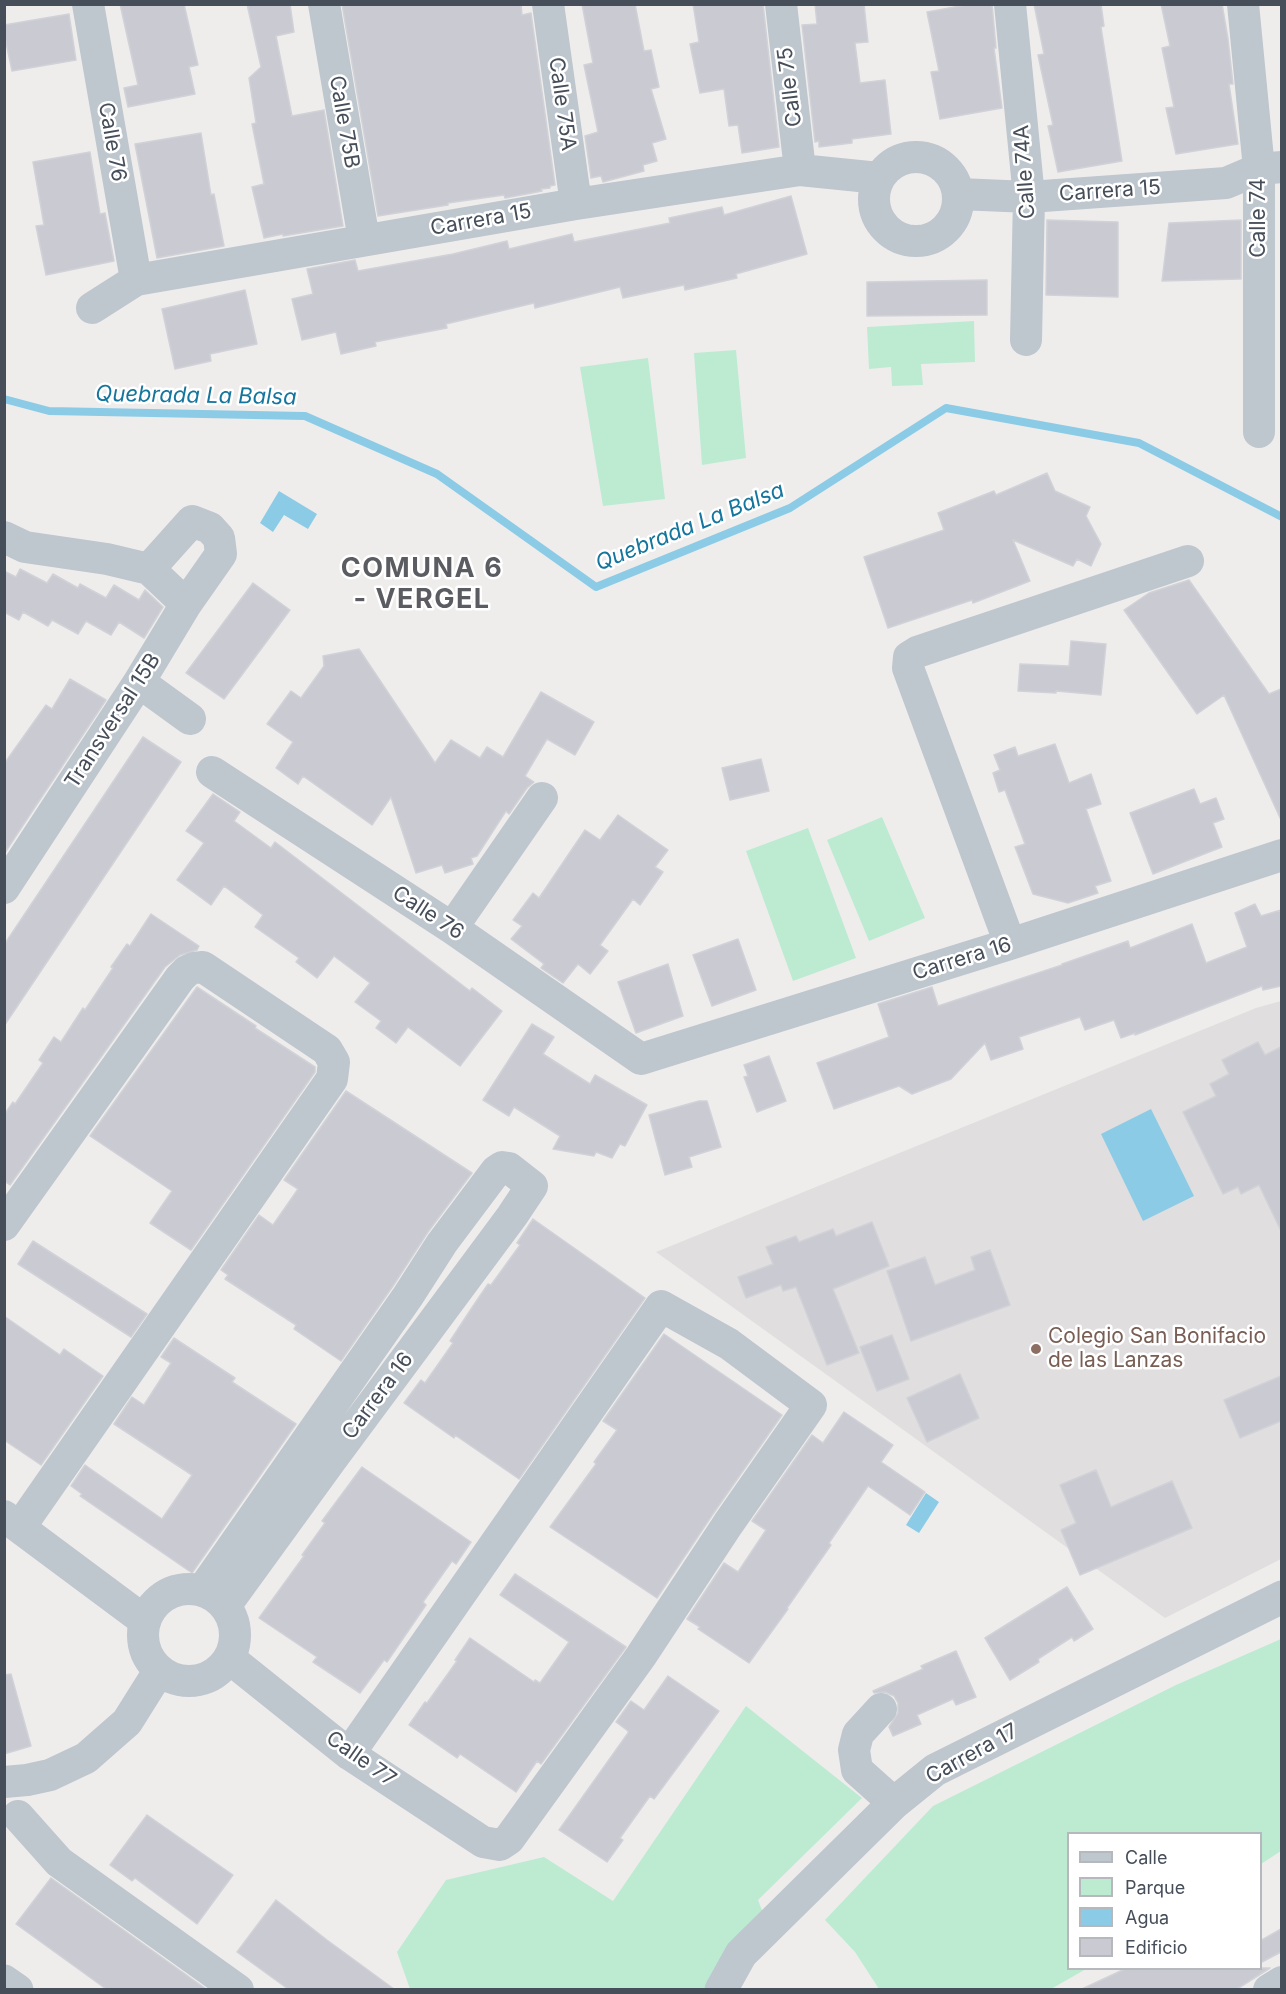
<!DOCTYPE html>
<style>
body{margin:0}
#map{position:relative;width:1286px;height:1994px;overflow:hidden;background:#efedec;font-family:Inter,sans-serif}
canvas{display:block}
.frame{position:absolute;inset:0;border:6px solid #464e59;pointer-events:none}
.legend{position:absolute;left:1067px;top:1832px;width:195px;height:138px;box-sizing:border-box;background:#fff;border:2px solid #b5b8bd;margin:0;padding:8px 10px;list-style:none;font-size:18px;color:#464e59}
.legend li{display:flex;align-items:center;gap:12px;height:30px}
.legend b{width:30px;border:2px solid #b5b8bd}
</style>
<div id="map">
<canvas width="1286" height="1994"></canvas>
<div class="frame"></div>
<ul class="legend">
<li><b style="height:8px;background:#bec6ce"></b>Calle</li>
<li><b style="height:16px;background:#bcebd2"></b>Parque</li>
<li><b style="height:16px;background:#8ccbe6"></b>Agua</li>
<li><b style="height:16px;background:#cacbd2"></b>Edificio</li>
</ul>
</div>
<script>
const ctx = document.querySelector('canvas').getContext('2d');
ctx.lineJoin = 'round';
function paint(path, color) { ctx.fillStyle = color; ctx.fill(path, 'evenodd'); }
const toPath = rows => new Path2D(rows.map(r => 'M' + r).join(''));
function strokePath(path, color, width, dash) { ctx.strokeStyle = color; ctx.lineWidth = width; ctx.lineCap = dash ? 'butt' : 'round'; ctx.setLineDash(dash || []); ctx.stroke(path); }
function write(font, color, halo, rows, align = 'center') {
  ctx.font = font + ' Inter,sans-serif'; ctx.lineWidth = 5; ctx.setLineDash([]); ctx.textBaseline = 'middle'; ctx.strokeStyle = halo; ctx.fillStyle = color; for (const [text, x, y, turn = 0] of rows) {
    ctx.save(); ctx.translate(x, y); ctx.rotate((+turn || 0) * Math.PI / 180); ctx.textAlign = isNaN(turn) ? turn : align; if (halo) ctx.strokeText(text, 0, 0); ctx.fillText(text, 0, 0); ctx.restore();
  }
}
const education = toPath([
 [1281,1001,1281,1559,1165,1618,656,1252,1256,1008]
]);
const green = toPath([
 [974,321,975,362,921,364,923,385,892,386,891,367,869,369,867,327],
 [736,350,746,458,702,465,694,353],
 [648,358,665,499,603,506,580,367],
 [882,817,925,918,869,941,827,840],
 [808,828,856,958,793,981,746,851],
 [1281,1639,1281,1851,1261,1864,1260,1834,1068,1834,1068,1968,1086,1969,1051,1989,879,1989,855,1952,825,1920,933,1806,1176,1685],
 [746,1706,862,1798,758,1900,765,1918,713,1989,410,1989,397,1952,446,1880,544,1857,613,1901]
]);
const water = toPath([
 [279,491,317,514,308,529,284,515,273,532,260,523],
 [1151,1109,1194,1196,1143,1221,1101,1134],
 [926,1493,939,1502,919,1533,906,1525]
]);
const stream = toPath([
 [4,399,49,411,305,416,437,474,596,587,790,508,946,408,1139,443,1282,517]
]);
const building = toPath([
 [120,4,184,4,198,65,189,67,195,94,128,107,124,88,138,85,120,4],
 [247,4,290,4,294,32,276,36,292,116,324,110,343,226,283,236,283,234,264,238,252,187,264,184,252,124,256,123,249,78,261,67,247,4],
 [342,4,521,4,522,15,531,13,555,185,550,186,550,188,541,189,542,191,532,193,505,198,504,195,448,203,448,205,378,216,342,4],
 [582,4,635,4,644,51,651,50,659,87,651,89,666,139,652,143,657,161,643,165,644,171,603,182,601,176,591,178,585,136,598,132,584,65,593,63,582,4],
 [693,4,763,4,779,147,742,153,738,125,729,126,724,89,700,93,690,44,699,42,693,4],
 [815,4,864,4,868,42,855,43,860,83,885,80,891,134,852,139,852,143,819,147,819,141,815,142,802,25,817,24,815,4],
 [971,4,992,4,996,48,994,48,1002,108,940,119,931,72,939,71,927,12,971,4],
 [1034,4,1101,4,1104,26,1101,27,1122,161,1058,172,1048,126,1053,125,1038,55,1044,54,1034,4],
 [1161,4,1222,4,1228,39,1233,84,1229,84,1238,144,1176,154,1166,108,1174,107,1162,48,1170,46,1161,4],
 [69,14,76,60,12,71,4,33,4,25,69,14],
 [201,133,211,195,214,194,224,246,157,258,135,144,201,133],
 [90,152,100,214,105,213,114,261,46,275,36,226,44,225,33,162,90,152],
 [791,196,807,254,736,274,737,278,685,290,684,285,623,298,620,287,535,308,534,303,446,324,447,328,375,342,376,346,341,354,336,332,302,340,292,299,313,294,307,269,355,260,358,271,453,254,507,241,509,249,572,234,574,242,670,223,669,218,722,207,724,215,791,196],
 [1047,220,1118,222,1118,297,1046,295,1047,220],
 [1241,220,1241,279,1162,281,1169,223,1241,220],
 [987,280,987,315,867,316,867,282,987,280],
 [245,290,257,344,210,354,211,361,175,369,162,309,245,290],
 [1047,473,1055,491,1090,507,1086,516,1101,544,1091,566,1077,559,1073,566,1013,540,1030,581,973,603,972,600,888,628,864,557,944,530,938,513,994,491,996,495,1047,473],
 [20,569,47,583,53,574,78,588,80,584,106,598,114,585,139,600,145,590,163,607,144,638,119,622,111,635,86,621,78,634,52,620,48,626,23,612,19,620,4,612,4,571,16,577,20,569],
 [1189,580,1269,694,1281,689,1281,820,1224,695,1197,714,1124,610,1149,593,1189,580],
 [253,583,290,610,224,699,186,673,253,583],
 [1071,641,1106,644,1101,695,1056,691,1056,693,1018,691,1020,664,1069,666,1071,641],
 [359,649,435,763,451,740,480,758,487,747,503,757,541,692,594,722,575,755,547,739,525,776,534,782,527,788,509,814,506,811,477,856,471,858,473,864,445,873,442,865,416,873,391,797,372,825,303,776,298,784,276,768,293,742,267,724,291,691,301,698,324,666,323,656,359,649],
 [70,679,106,700,4,854,4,764,46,705,52,709,70,679],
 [143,737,181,762,4,1026,4,945,143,737],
 [1055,744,1069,783,1091,774,1101,804,1086,809,1111,881,1095,886,1098,893,1068,903,1033,894,1015,847,1025,844,1005,790,999,792,993,773,1000,770,994,755,1015,747,1018,756,1055,744],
 [761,759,769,791,730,800,722,768,761,759],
 [1194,789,1200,804,1216,798,1224,819,1213,823,1222,847,1153,874,1130,813,1194,789],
 [213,794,240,812,234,821,271,848,275,842,470,991,472,988,502,1011,460,1066,408,1027,396,1043,376,1028,381,1021,355,1002,370,983,334,956,317,978,296,962,299,958,255,927,263,915,224,886,211,905,177,880,204,843,186,831,213,794],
 [618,815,668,850,655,867,663,872,640,905,633,899,600,945,608,951,590,974,578,964,563,983,541,968,544,964,511,939,522,926,513,920,533,893,539,898,585,830,600,840,618,815],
 [1255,904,1261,916,1281,910,1281,986,1263,990,1262,986,1135,1035,1135,1033,1121,1038,1114,1020,1085,1030,1080,1017,1019,1037,1023,1049,991,1060,985,1043,951,1079,912,1094,899,1086,834,1109,817,1063,889,1037,878,1004,932,987,938,1006,1062,965,1062,964,1128,941,1130,948,1192,924,1206,963,1247,947,1235,913,1255,904],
 [151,914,199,946,197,950,180,955,165,967,10,1185,4,1181,4,1115,13,1102,15,1104,43,1063,39,1060,54,1037,61,1042,83,1008,85,1010,113,968,111,967,127,944,130,946,151,914],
 [738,939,756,990,712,1006,693,955,738,939],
 [668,964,683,1016,636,1033,618,982,668,964],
 [197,987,256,1026,255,1028,315,1067,315,1072,191,1250,150,1223,172,1191,90,1136,197,987],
 [532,1024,554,1037,543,1054,590,1084,595,1075,647,1105,625,1146,620,1144,612,1158,596,1152,594,1156,553,1149,560,1136,514,1107,509,1116,483,1100,532,1024],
 [1258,1042,1265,1055,1281,1047,1281,1231,1259,1185,1241,1194,1238,1187,1223,1194,1183,1112,1216,1096,1210,1084,1229,1074,1222,1060,1258,1042],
 [769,1056,786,1101,757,1112,744,1077,748,1076,744,1065,769,1056],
 [346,1091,472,1173,428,1232,393,1286,341,1361,294,1329,296,1325,225,1279,228,1275,221,1270,259,1215,273,1225,298,1189,284,1180,346,1091],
 [699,1101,707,1101,721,1147,689,1157,692,1167,665,1175,649,1115,699,1101],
 [533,1219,645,1298,519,1479,455,1435,454,1438,404,1403,421,1380,425,1383,453,1343,450,1341,473,1306,488,1284,491,1285,520,1245,517,1243,533,1219],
 [872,1222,889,1266,833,1289,859,1353,827,1365,796,1287,783,1291,781,1285,746,1298,738,1277,773,1264,766,1247,796,1236,799,1242,833,1229,836,1236,872,1222],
 [33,1241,147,1314,131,1337,18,1264,33,1241],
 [990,1250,1010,1305,911,1341,887,1271,925,1257,935,1285,975,1270,971,1257,990,1250],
 [4,1316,60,1355,64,1349,103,1376,41,1465,4,1440,4,1316],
 [664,1334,782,1415,713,1514,657,1598,550,1527,596,1464,594,1462,617,1430,603,1421,664,1334],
 [892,1335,909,1379,877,1391,860,1347,892,1335],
 [174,1338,235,1378,232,1382,296,1424,192,1573,80,1496,82,1494,71,1486,85,1465,162,1519,192,1475,114,1424,132,1397,144,1405,171,1363,161,1357,174,1338],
 [960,1374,979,1418,927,1442,907,1398,960,1374],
 [1281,1376,1281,1421,1240,1438,1224,1400,1281,1376],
 [844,1412,893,1445,881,1462,925,1492,910,1515,868,1486,829,1543,831,1545,787,1608,788,1609,749,1663,698,1629,700,1627,687,1619,724,1563,738,1572,766,1530,752,1521,812,1435,823,1443,844,1412],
 [362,1467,471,1542,456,1564,452,1561,423,1602,426,1605,387,1662,384,1660,360,1693,313,1662,317,1657,259,1618,304,1556,302,1555,325,1523,322,1521,362,1467],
 [1096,1470,1111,1507,1172,1481,1192,1528,1080,1575,1061,1530,1076,1523,1060,1485,1096,1470],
 [515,1574,626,1647,541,1764,537,1761,516,1792,460,1754,457,1758,409,1725,425,1702,427,1703,457,1661,455,1660,470,1638,534,1682,535,1680,540,1683,569,1642,500,1595,515,1574],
 [1067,1587,1093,1629,1074,1641,1072,1637,1038,1659,1039,1662,1010,1680,985,1638,1067,1587],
 [956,1651,976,1697,956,1705,953,1699,917,1715,921,1724,893,1736,889,1727,898,1713,898,1703,894,1696,885,1692,874,1693,873,1691,923,1669,921,1666,956,1651],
 [11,1674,31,1746,4,1754,4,1675,11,1674],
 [668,1676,719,1711,654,1799,650,1796,620,1838,623,1840,607,1862,559,1830,628,1733,628,1731,616,1722,631,1701,644,1710,668,1676],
 [147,1815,233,1875,197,1924,135,1878,132,1881,110,1865,147,1815],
 [51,1878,206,1989,106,1989,16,1924,51,1878],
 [276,1900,327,1940,394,1989,288,1989,237,1952,276,1900],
 [1281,1929,1281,1952,1260,1963,1260,1941,1281,1929],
 [1127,1968,1270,1968,1237,1989,1082,1989,1127,1968]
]);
const minor = toPath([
 [88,4,136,280],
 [324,4,364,240],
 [548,4,576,204],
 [781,4,800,170],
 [1010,4,1029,197,1026,340],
 [1243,4,1259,169,1259,432],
 '874 199a42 42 0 1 1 84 0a42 42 0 1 1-84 0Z',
 [959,194,1029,197,1226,183,1259,169,1282,167],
 [92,308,136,280,576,204,800,170,879,178],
 [4,537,25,547,107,559,149,569,186,604],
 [139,682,190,719],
 [212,772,452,928,641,1059,1010,944,1282,855],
 [4,888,139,682,186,604,221,554,219,538,210,528,192,521,149,569],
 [452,928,542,798],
 [1010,944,908,668,909,657,917,652,1188,561],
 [4,1225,180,978,187,971,194,968,203,967,327,1050,334,1062,332,1079,20,1527],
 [4,1516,145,1621],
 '143 1635a46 46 0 1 1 92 0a46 46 0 1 1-92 0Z',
 [202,1591,408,1296,442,1243,496,1171,502,1167,509,1168,532,1186,512,1216,331,1460,225,1606],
 [229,1658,349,1754,483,1842,500,1845,509,1839,641,1656,728,1524,811,1405,729,1344,661,1306,349,1754],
 [881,1709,858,1734,854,1750,857,1770,885,1795,893,1804],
 [4,1782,27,1780,50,1775,86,1758,127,1722,159,1671],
 [18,1816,59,1862,238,1990],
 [1269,1990,1282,1982]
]);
const tertiary = toPath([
 [4,1981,17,1990],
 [721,1990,741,1954,893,1804,935,1770,1282,1597]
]);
const markers = [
 [1036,1349,6,"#8d6e63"]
];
const streetNames = [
 ["Calle 75",790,87,-97],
 ["Calle 75A",562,104,82],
 ["Calle 75B",344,122,80],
 ["Calle 76",112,142,80],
 ["Calle 74A",1025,172,-94],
 ["Carrera 15",1110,191,-4],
 ["Calle 74",1259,218,-90],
 ["Carrera 15",481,220,-10],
 ["Transversal 15B",113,721,-57],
 ["Calle 76",428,913,33],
 ["Carrera 16",962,959,-17],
 ["Carrera 16",378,1396,-53],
 ["Carrera 17",972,1754,-29],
 ["Calle 77",361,1759,35]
];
const educationNames = [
 ["Colegio San Bonifacio",1048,1337],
 ["de las Lanzas",1048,1361]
];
const waterNames = [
 ["Quebrada La Balsa",196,396,1],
 ["Quebrada La Balsa",690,527,-22]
];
const districtNames = [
 ["COMUNA 6",422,569],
 ["- VERGEL",422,600]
];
paint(education, '#e0dede');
paint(green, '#bcebd2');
paint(water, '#8ccbe6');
strokePath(stream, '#8ccbe6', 8);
paint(building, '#cacbd2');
strokePath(building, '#d1d2d8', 1.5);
strokePath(minor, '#bec6ce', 32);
strokePath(tertiary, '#bec6ce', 33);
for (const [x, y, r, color] of markers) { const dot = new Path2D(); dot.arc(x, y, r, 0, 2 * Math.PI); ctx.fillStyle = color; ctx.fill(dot); strokePath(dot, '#fff', 2); }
write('21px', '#464e59', '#fff', streetNames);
write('21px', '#785e54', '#fff', educationNames, 'left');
write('italic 22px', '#14759d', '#fff', waterNames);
ctx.letterSpacing = '1.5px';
write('bold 27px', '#5a5c61', '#fff', districtNames);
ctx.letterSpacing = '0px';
</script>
